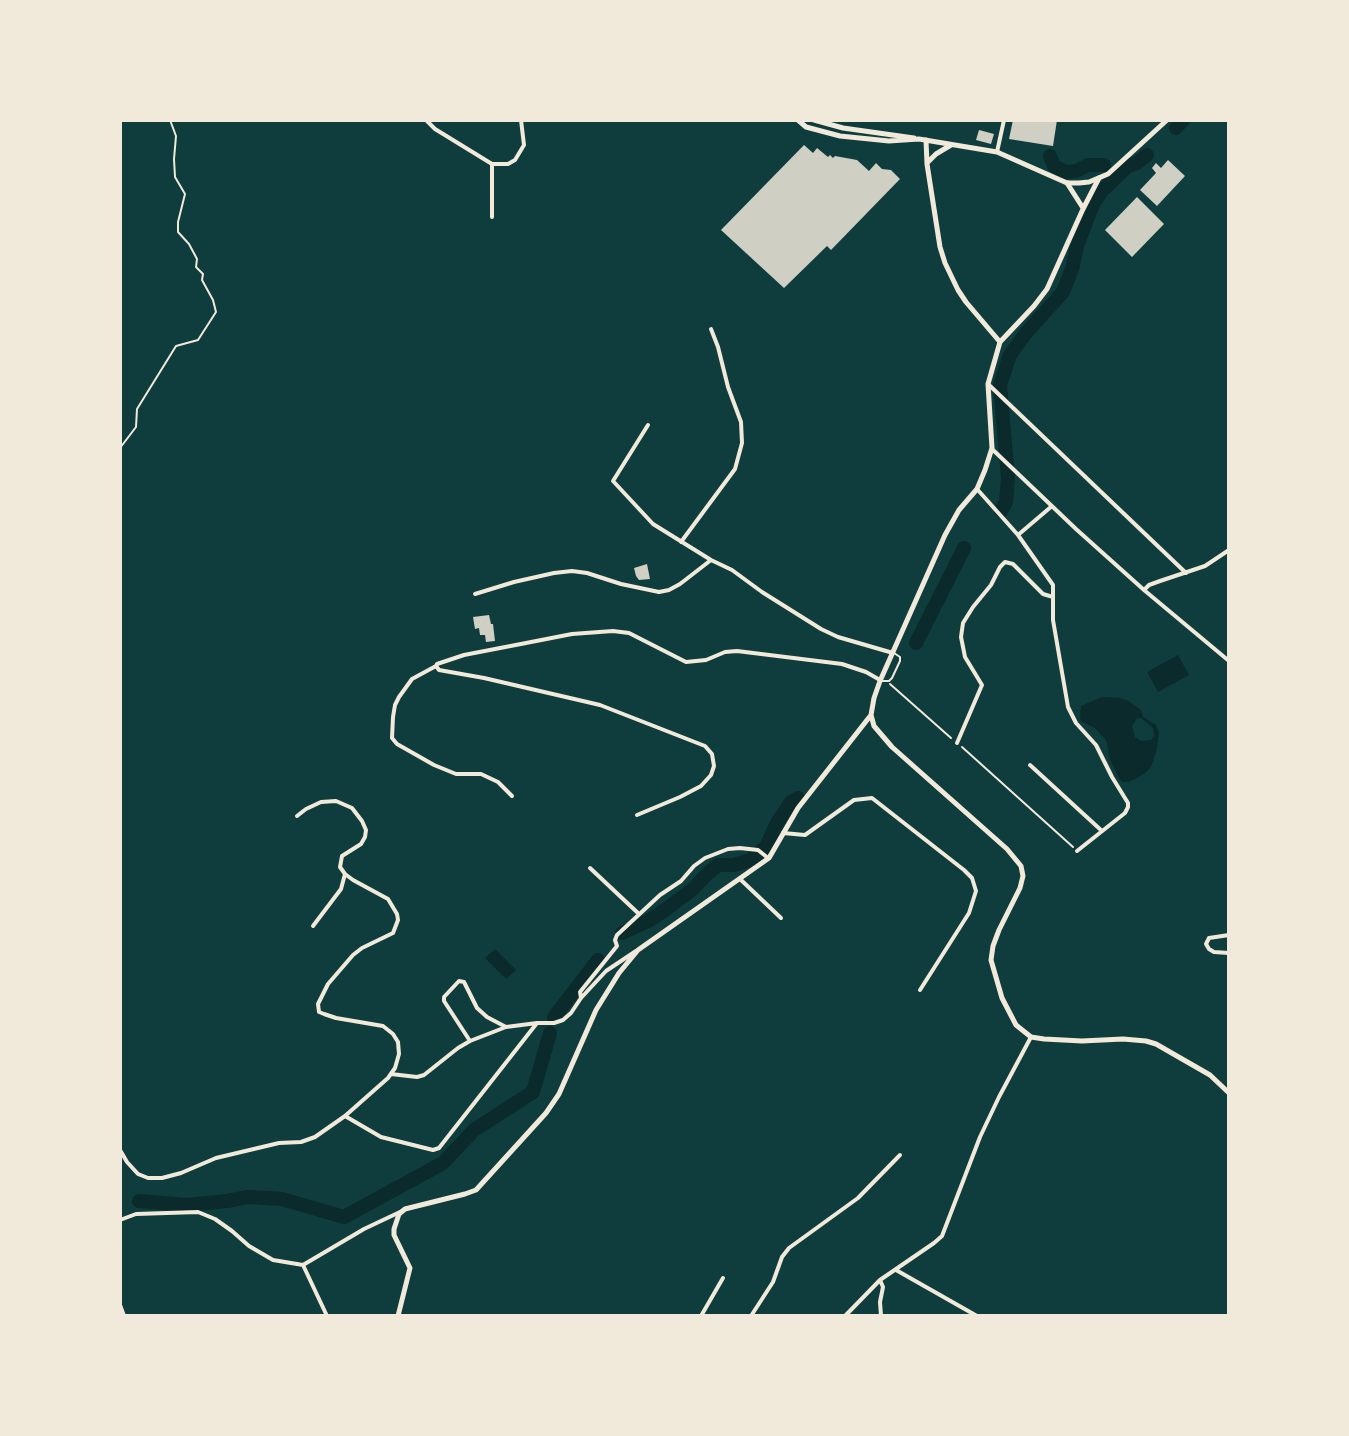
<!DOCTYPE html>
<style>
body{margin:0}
#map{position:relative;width:1349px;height:1436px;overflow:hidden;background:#0f3d3e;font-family:Ubuntu,sans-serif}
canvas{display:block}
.frame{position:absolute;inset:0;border:122px solid #f1e9da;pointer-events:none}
</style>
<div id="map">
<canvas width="1349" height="1436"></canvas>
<div class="frame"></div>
</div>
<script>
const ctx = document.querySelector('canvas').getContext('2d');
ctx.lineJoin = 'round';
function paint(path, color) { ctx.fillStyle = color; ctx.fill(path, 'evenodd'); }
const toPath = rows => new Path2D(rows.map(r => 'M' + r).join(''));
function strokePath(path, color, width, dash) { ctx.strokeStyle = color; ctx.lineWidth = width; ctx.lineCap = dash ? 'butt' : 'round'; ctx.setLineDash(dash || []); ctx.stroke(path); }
const water = toPath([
 [1178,655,1189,675,1158,692,1147,672],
 [1102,697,1120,698,1129,701,1141,710,1143,717,1156,725,1159,732,1157,749,1151,767,1144,774,1129,782,1122,782,1119,778,1110,760,1107,743,1105,739,1095,728,1082,722,1080,719,1081,706],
 [1137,718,1141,718,1153,728,1154,735,1151,740,1141,741,1135,737,1132,726],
 [495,949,516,970,506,979,485,958]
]);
const river = toPath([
 [1176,128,1183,120],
 [1050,156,1054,166,1066,172,1076,171,1088,165,1104,165],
 [1001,511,1006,502,1008,478,1000,385,1010,355,1025,334,1063,292,1073,266,1077,246,1093,204,1102,191,1128,166,1137,163,1147,155],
 [916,643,964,548],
 [622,933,648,921,665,910,693,889,707,874,718,865,734,865,750,860,766,847,777,823,791,802,798,798],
 [554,1017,598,960],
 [139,1201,187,1205,227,1201,248,1197,282,1199,344,1217,443,1163,474,1130,533,1092,550,1033]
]);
const building = toPath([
 [1013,120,1057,120,1053,146,1009,139],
 [979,130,994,134,991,144,976,140],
 [804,145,813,153,817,148,828,157,830,155,833,158,835,156,857,160,869,171,876,163,882,169,891,170,900,179,831,250,827,246,784,288,721,230],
 [1168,160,1185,176,1157,206,1140,190,1156,173,1152,168,1156,163,1161,168],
 [1137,197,1164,224,1132,257,1105,230],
 [647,564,650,579,639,580,636,576,634,568],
 [489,615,491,624,493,624,495,641,486,642,485,635,480,635,479,628,475,629,473,617]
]);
const path = toPath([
 [120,448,136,427,137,409,176,346,198,340,216,312,213,300,202,280,203,274,196,267,197,259,189,244,178,232,178,222,185,194,175,177,174,159,176,136,170,120],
 [890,684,951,738],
 [962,747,1073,847]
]);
const service = toPath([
 [882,681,889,681,892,678,900,661,900,657,894,653]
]);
const minor = toPath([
 [426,120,435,129,492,164,508,164,515,160,524,145,521,120],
 [997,152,1004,120],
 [492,164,492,217],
 [988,384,1186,573],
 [648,425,613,481,653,524,711,560,732,570,762,592,821,629,838,637,893,653],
 [992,449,1076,529,1144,590,1229,661],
 [977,489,1018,535,1053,585,1053,620,1068,707,1076,723,1096,745,1112,777,1128,803,1128,807,1125,813,1077,851],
 [1018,535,1052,506],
 [681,542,735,469,742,443,741,422,728,387,718,347,711,329],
 [1144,590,1149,585,1160,581,1205,566,1229,550],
 [475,594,514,582,554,573,572,571,587,573,621,584,659,592,669,590,680,584,711,560],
 [436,666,412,679,399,697,395,705,393,717,392,738,397,744,434,765,456,774,481,774,498,782,512,796],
 [957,743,982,685,965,657,961,637,963,623,973,607,991,585,1000,567,1005,562,1013,564,1043,594,1053,597],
 [1030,765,1102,831],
 [637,815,680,797,701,786,711,775,714,766,712,754,705,746,600,705,484,678,439,670,436,666,437,664,464,655,526,643,572,634,613,631,629,633,686,662,706,660,725,652,737,651,842,664,866,672,880,680],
 [297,816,306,809,321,802,336,801,352,808,362,821,366,830,365,837,361,844,342,856,340,867,345,874,353,880,388,899,397,914,398,920,393,933,362,948,353,955,328,984,318,1004,319,1012,324,1014,336,1018,383,1026,393,1034,398,1042,399,1054,395,1068,388,1078,345,1116],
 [783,833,805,835,854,800,872,798,964,870,972,878,976,891,969,913,920,990],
 [590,868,639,914],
 [740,879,781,918],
 [313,926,341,889,345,874],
 [1229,935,1209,938,1206,944,1209,949,1214,952,1229,953],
 [581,998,580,992,617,946,615,940,617,935,660,895,681,881,694,866,705,858,728,849,740,848,758,850,768,858],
 [470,1041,444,1001,444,997,459,981,464,982,477,1008,487,1017,506,1027,537,1023,554,1023,563,1020,571,1013,581,998,606,971,636,951],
 [391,1074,417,1077,424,1075,458,1048,470,1041,506,1027],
 [120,1150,127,1162,138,1174,148,1178,162,1178,181,1173,216,1158,279,1143,301,1142,315,1137,345,1116,381,1137,433,1150,439,1148,537,1023],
 [120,1220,136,1214,198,1212,215,1219,232,1231,249,1246,273,1260,303,1265,364,1229,400,1212],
 [303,1265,327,1316],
 [896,1270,977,1316],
 [880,1280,883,1287,880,1302,881,1316],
 [120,1305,124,1316],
 [701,1316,723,1278],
 [751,1316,773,1282,782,1257,789,1248,858,1198,900,1155],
 [845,1316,880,1280,934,1243,942,1236,980,1137,999,1097,1031,1037]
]);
const tertiary = toPath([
 [926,140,927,164,940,247,945,263,958,290,966,302,1000,342],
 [927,163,936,154,951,145],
 [1099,178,1083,209,1047,289,1034,306,1000,342,988,384,992,448,985,470,977,489,959,510,945,535,880,681,874,698,871,715,874,726,892,747,1007,849,1021,866,1023,876,1020,888,999,930,993,946,991,960,1002,998,1016,1025,1031,1037,1044,1039,1082,1041,1123,1039,1146,1041,1156,1044,1210,1075,1229,1093],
 [1067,183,1083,208],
 [398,1316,410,1268,394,1235,394,1229,399,1214,405,1209,465,1194,476,1190,546,1113,559,1094,596,1010,619,973,638,950,769,858,798,808,871,715]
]);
const secondary = toPath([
 [798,120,806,127,840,136,889,141,919,139,997,152,1067,183,1079,183,1089,182,1108,174,1167,120],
 [814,120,843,128,914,138]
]);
paint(water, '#0a2a2b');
strokePath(river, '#0a2a2b', 14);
paint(building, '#cfcfc3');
strokePath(path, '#f1e9da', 2);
strokePath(service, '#f1e9da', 2);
strokePath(minor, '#f1e9da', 4);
strokePath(tertiary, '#f1e9da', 5);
strokePath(secondary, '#f1e9da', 5);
</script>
